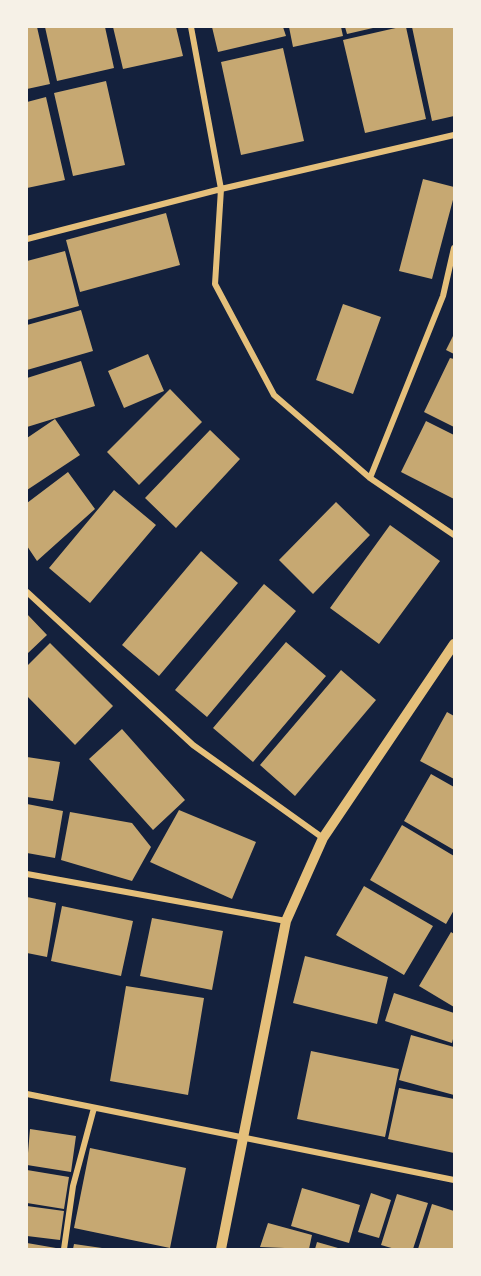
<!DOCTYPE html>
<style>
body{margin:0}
#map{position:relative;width:481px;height:1276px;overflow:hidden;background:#14213d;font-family:"Titillium Web",sans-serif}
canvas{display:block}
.frame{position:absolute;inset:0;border:28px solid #f6f1e7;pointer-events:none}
</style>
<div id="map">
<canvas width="481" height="1276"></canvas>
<div class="frame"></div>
</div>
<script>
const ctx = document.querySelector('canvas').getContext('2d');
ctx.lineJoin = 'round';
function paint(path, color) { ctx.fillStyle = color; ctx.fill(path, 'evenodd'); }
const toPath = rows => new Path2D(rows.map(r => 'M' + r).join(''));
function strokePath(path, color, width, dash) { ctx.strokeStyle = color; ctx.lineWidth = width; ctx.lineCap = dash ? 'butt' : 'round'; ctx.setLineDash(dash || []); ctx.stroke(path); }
const building = toPath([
 [27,27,37,27,50,84,27,89],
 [45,27,105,27,114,68,57,81],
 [113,27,176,27,183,56,123,69],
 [212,27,283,27,286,36,218,52],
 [289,27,341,27,343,36,293,47],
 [345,27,373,27,373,28,347,34],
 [400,27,406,27,426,119,365,133,343,40],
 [412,27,454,27,454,116,432,121],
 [283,48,304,141,241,155,221,62],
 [106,81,125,165,73,176,54,93],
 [46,97,65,180,27,188,27,102],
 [423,179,454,187,454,196,432,279,399,271],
 [166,213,180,265,80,292,66,240],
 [65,251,79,306,27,320,27,261],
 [343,304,381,317,353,394,316,380],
 [81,310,93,351,27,370,27,325],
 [454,334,454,354,446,350],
 [148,354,164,391,124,408,108,371],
 [450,358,454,359,454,427,424,412],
 [81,361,95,406,27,427,27,378],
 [170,389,202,422,139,485,107,452],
 [55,419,80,455,27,490,27,438],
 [426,421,454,435,454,499,401,472],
 [210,430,240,459,176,528,145,498],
 [68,472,95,509,37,561,27,546,27,503],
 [114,490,156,525,90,603,49,568],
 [336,502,370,535,313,594,279,560],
 [390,525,440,561,379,644,330,608],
 [201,551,238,583,159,676,122,645],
 [264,584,296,611,207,717,175,690],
 [27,614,47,635,27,654],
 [286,642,326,676,253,762,213,728],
 [50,643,113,706,75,745,27,696,27,666],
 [341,670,376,700,295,796,260,765],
 [447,712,454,716,454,779,420,761],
 [122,729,185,800,153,830,89,759],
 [27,757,60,762,53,801,27,797],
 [431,774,454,787,454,850,404,821],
 [27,804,63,811,55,858,27,853],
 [179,810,256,842,232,899,150,862],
 [70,812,132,823,151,847,132,881,61,860],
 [402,825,454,856,454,910,446,924,370,880],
 [364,886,433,926,404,975,336,935],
 [27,897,56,903,47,957,27,953],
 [62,906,133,921,121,976,51,961],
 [152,918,223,931,212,990,140,976],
 [451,932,454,934,454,1007,419,986],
 [305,956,388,977,377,1024,293,1003],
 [126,986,204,998,188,1095,110,1081],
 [394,993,454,1013,454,1035,452,1043,385,1021],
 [411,1035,454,1047,454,1095,399,1080],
 [311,1051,399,1069,385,1137,297,1119],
 [399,1088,454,1099,454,1153,388,1139],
 [30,1129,76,1136,71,1172,27,1165],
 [90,1148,186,1168,170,1248,74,1228],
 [27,1170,69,1177,64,1209,27,1203],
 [302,1188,360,1205,349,1243,291,1226],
 [371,1193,391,1200,379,1238,358,1232],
 [397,1194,428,1203,413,1249,395,1249,381,1245],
 [432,1204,454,1211,453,1249,418,1249],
 [27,1206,64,1211,60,1240,27,1236],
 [268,1223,312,1235,309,1249,260,1247],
 [317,1242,338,1248,338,1249,315,1249],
 [27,1243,56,1248,56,1249,27,1249],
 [74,1244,102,1248,101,1249,73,1249]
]);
const minor = toPath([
 [191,27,221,189,215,284,274,395,370,478,454,535],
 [27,239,221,189,454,135],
 [370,478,443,296,454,248],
 [27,592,193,745,323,838],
 [27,874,286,921],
 [27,1094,454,1180],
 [64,1249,73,1186,94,1108]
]);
const tertiary = toPath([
 [221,1249,286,921,323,838,454,644]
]);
paint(building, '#c6a872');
strokePath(minor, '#e5c07b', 6);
strokePath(tertiary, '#e5c07b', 10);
</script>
